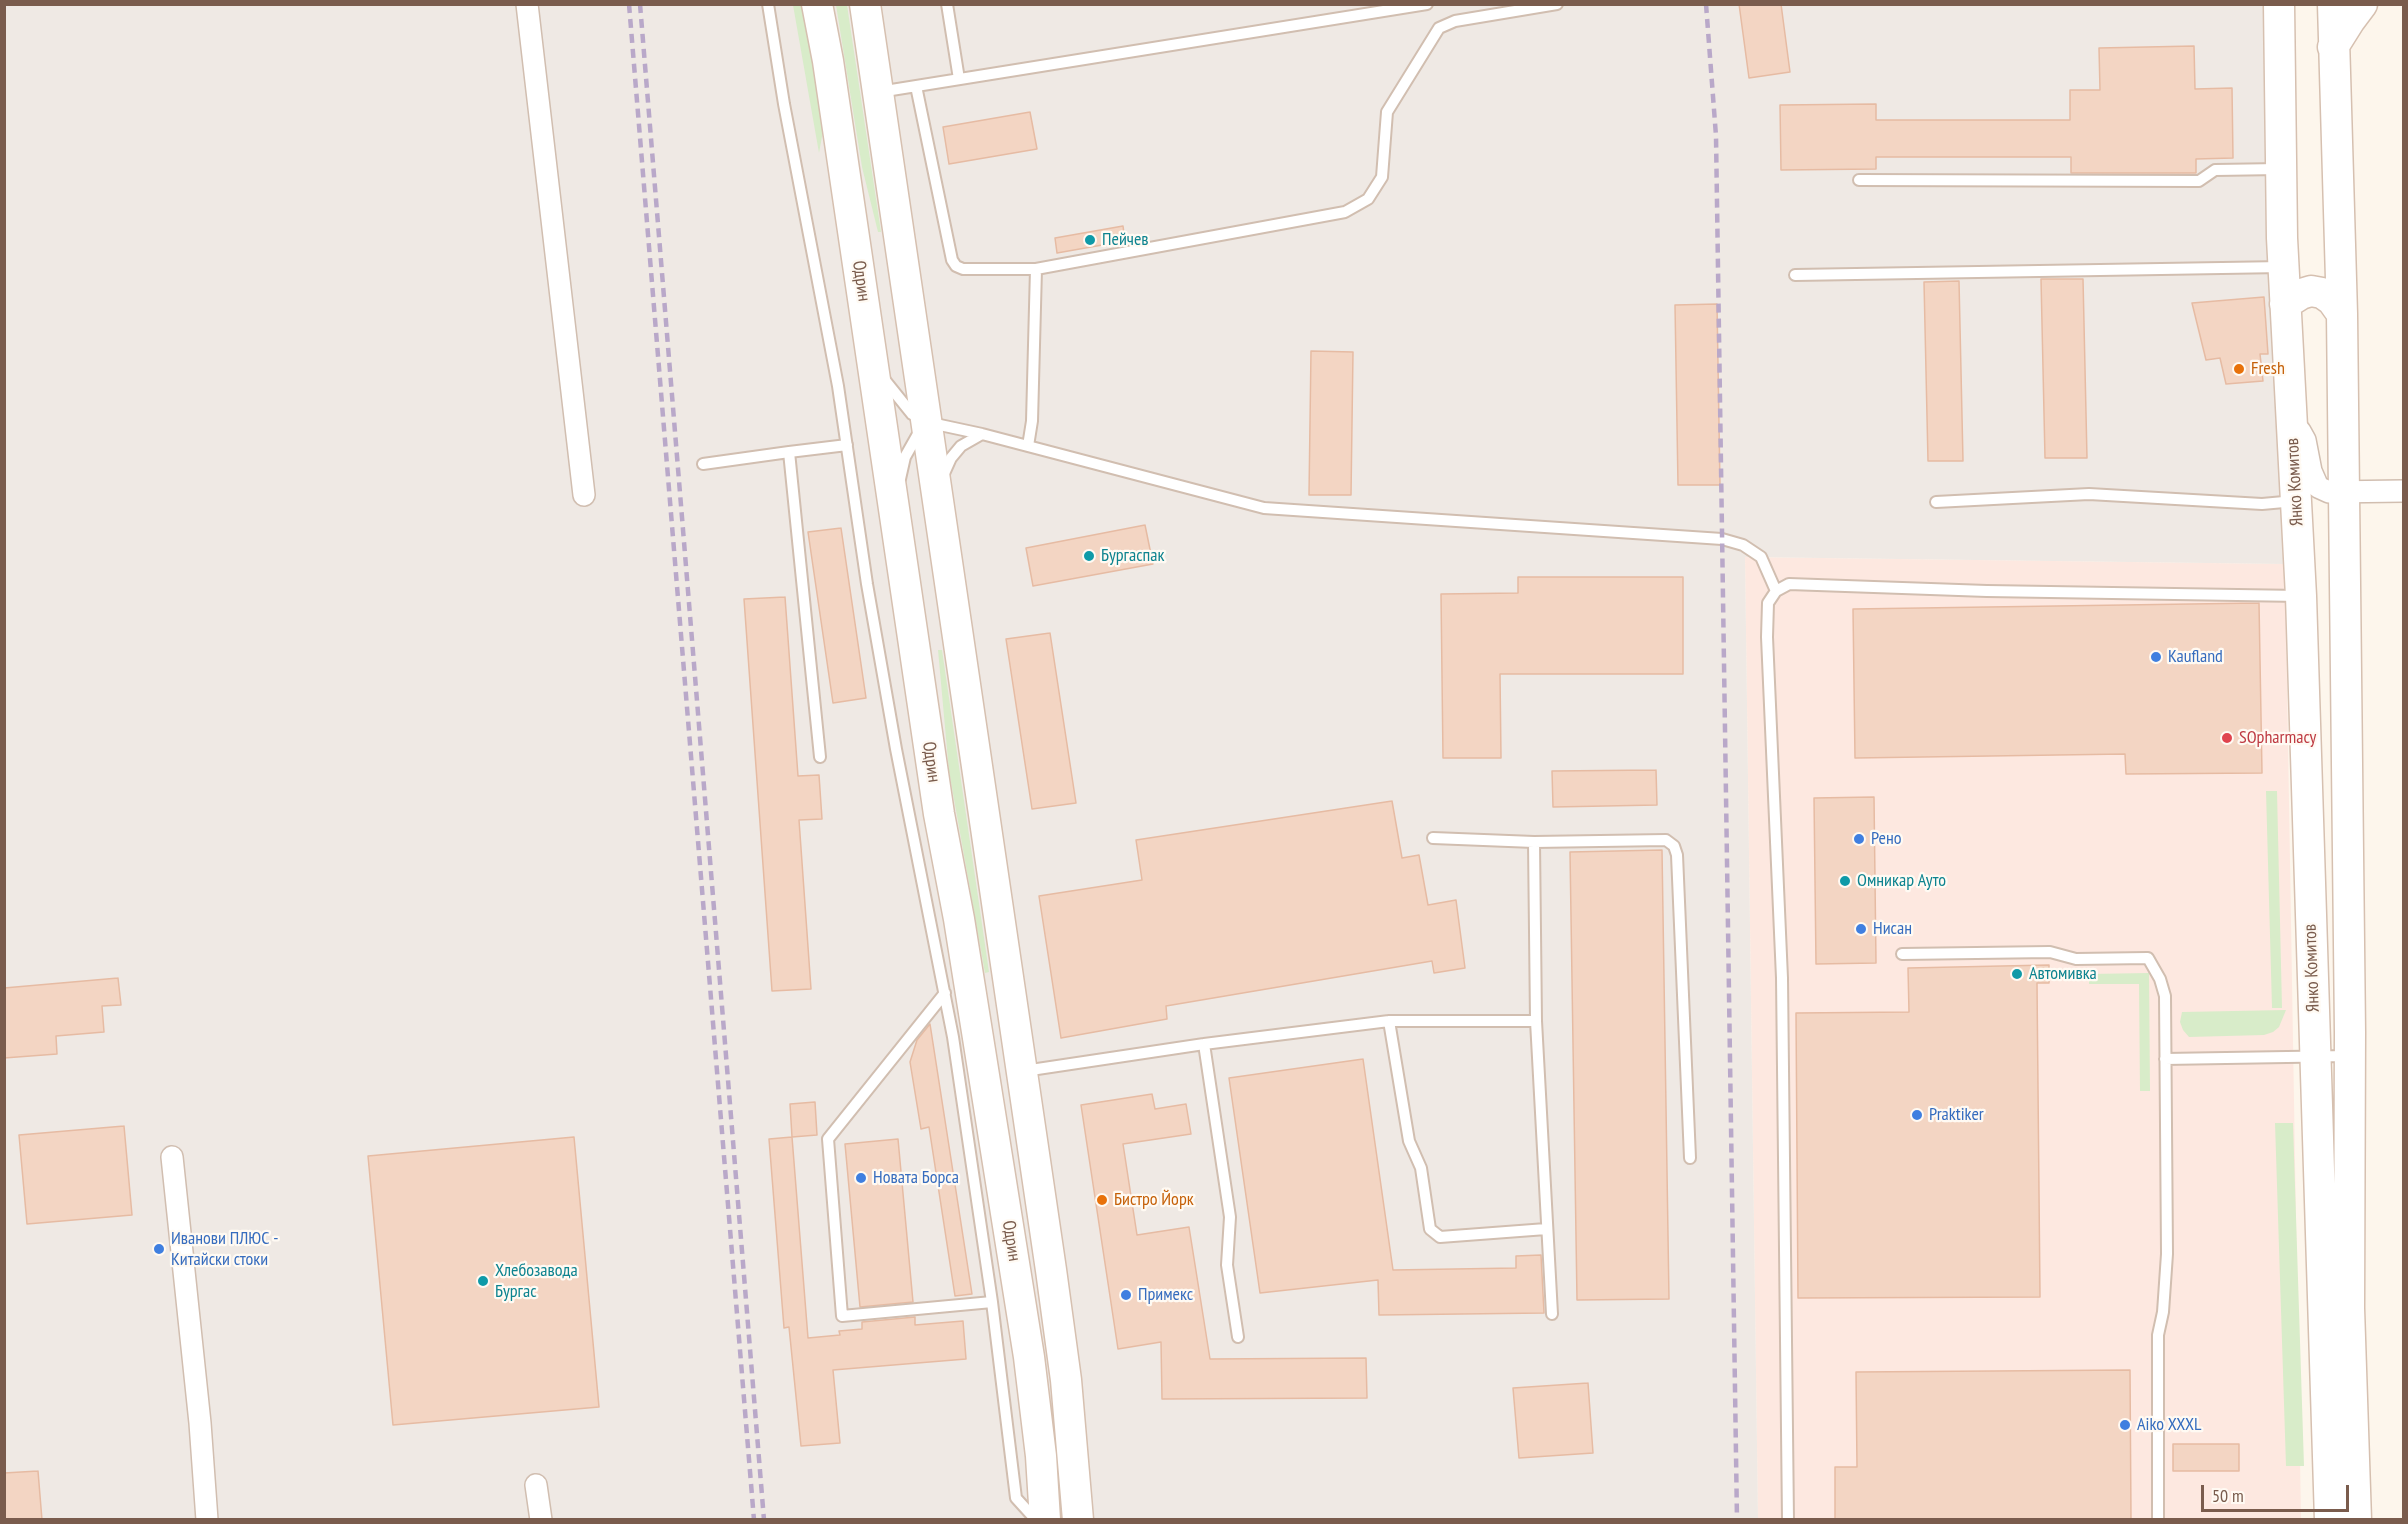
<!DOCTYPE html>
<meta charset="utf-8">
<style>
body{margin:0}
#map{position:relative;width:2408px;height:1524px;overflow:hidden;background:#fdf6ec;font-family:"PT Sans Narrow",sans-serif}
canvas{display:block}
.frame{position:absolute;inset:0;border:6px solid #7a5c4d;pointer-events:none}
.scale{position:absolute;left:2201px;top:1485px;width:148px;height:27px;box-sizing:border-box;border:3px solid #7a5c4d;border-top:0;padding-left:8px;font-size:18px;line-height:21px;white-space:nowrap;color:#7a5c4d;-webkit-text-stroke:4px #fffaf3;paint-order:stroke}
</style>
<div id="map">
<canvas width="2408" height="1524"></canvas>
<div class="frame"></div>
<div class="scale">50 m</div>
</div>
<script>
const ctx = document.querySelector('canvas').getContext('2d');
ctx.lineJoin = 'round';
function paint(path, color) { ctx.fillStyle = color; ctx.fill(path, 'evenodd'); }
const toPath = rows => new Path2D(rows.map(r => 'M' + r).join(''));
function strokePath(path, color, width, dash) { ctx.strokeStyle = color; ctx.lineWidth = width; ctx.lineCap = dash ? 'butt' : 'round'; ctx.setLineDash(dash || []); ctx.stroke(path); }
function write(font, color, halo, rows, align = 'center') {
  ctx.font = font + ' "PT Sans Narrow",sans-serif'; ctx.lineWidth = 4.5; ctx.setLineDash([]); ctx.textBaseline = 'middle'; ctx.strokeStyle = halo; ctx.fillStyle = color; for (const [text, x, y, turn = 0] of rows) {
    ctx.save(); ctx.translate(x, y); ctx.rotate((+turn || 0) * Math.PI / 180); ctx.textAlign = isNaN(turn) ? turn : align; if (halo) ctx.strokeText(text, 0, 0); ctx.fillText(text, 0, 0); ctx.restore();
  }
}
const commercial = toPath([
 [1745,557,2285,564,2301,1519,1758,1519]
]);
const industrial = toPath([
 [5,5,2273,5,2285,564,1745,557,1758,1519,5,1519]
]);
const green = toPath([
 [793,5,802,5,813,66,823,131,819,153],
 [836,5,847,5,881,232,878,232,862,167],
 [938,650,942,650,989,972,985,973,949,771],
 [2266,791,2277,791,2282,1008,2272,1008],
 [2149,973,2150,1091,2140,1091,2139,984,2089,984,2089,974],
 [2286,1010,2279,1027,2273,1032,2264,1035,2189,1037,2183,1030,2180,1022,2182,1012],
 [2275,1123,2293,1123,2304,1466,2286,1466]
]);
const building = toPath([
 [1739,4,1781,4,1790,72,1749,78,1739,4],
 [2194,46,2195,89,2232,88,2233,158,2196,159,2196,173,2071,173,2071,157,1876,157,1876,169,1781,170,1780,105,1876,104,1876,120,2070,120,2070,90,2100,90,2099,48,2194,46],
 [1030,112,1037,149,949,164,943,127,1030,112],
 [1123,226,1125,241,1057,253,1055,238,1123,226],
 [2041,279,2083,279,2087,458,2045,458,2041,279],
 [1959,281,1963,461,1928,461,1924,282,1959,281],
 [2264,297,2268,354,2260,354,2263,381,2226,384,2220,358,2206,360,2192,303,2264,297],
 [1717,304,1720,485,1678,485,1675,305,1717,304],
 [1311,351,1353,352,1351,495,1309,495,1311,351],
 [1145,525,1153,564,1033,586,1026,548,1145,525],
 [841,528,866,698,833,703,808,532,841,528],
 [1518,577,1683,577,1683,674,1500,674,1501,758,1443,758,1441,594,1518,593,1518,577],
 [785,597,798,776,819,775,822,819,799,820,811,989,772,991,744,599,785,597],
 [2259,603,2262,773,2126,774,2125,754,1855,758,1853,609,2259,603],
 [1050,633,1076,803,1032,809,1006,639,1050,633],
 [1656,770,1657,805,1553,807,1552,771,1656,770],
 [1874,797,1876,963,1816,964,1814,798,1874,797],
 [1392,801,1402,858,1419,855,1428,905,1456,900,1465,968,1434,973,1432,961,1166,1006,1167,1019,1061,1038,1039,896,1142,880,1136,840,1392,801],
 [1662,850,1669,1299,1577,1300,1570,852,1662,850],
 [2049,965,2049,983,2037,983,2040,1297,1798,1298,1796,1013,1909,1012,1908,968,2049,965],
 [118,978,121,1005,102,1006,104,1032,56,1036,57,1054,4,1058,4,988,118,978],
 [930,1024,972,1294,955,1296,929,1127,921,1129,910,1062,917,1040,930,1024],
 [1363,1059,1393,1270,1516,1268,1516,1256,1541,1255,1544,1313,1379,1315,1378,1280,1260,1293,1229,1078,1363,1059],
 [1152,1094,1155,1109,1186,1104,1191,1134,1123,1144,1137,1235,1189,1227,1210,1359,1366,1358,1367,1398,1162,1399,1161,1342,1118,1349,1081,1105,1152,1094],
 [815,1102,817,1135,792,1137,790,1104,815,1102],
 [124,1126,132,1215,27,1224,19,1135,124,1126],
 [574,1137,599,1407,393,1425,368,1156,574,1137],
 [792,1137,808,1338,840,1335,839,1331,862,1329,862,1322,915,1317,915,1325,963,1321,966,1359,833,1370,840,1443,801,1446,789,1327,784,1328,769,1139,792,1137],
 [898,1139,913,1302,860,1307,845,1144,898,1139],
 [2130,1370,2131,1520,1835,1520,1835,1467,1857,1467,1856,1372,2130,1370],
 [1588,1383,1593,1453,1519,1458,1513,1388,1588,1383],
 [2173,1444,2239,1444,2239,1471,2173,1471,2173,1444],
 [38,1471,42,1520,4,1520,4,1473,38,1471]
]);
const lane = toPath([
 [768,4,784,104,838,386,867,584,896,749,953,1037,992,1302,1016,1498,1036,1520],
 [947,4,959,79],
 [916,86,952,260,956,266,963,269,1036,269,1345,212,1368,199,1382,177,1387,112,1439,28,1455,21,1557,4],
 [879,92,1427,4],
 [1859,180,2199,181,2215,170,2280,169],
 [1795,275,2283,267],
 [883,378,912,414,926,422,982,434,1264,508,1722,539,1743,545,1761,557,1776,591],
 [1028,446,1032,421,1036,269],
 [703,464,789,452],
 [942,478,951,458,961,446,982,434],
 [900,479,905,457,922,427],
 [1936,502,2089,494,2262,504,2295,501],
 [820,757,789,452,847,445],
 [1433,838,1534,842,1666,840,1674,846,1677,855,1690,1158],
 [1534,842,1536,1021,1552,1314],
 [1902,954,2050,952,2076,959,2148,958,2160,979,2165,996,2167,1254,2163,1312,2158,1335,2158,1520],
 [945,993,828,1139,842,1316,992,1302],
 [1389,1021,1409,1141,1421,1168,1430,1229,1440,1237,1546,1229],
 [1204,1044,1230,1217,1227,1265,1238,1337],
 [2165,1059,2348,1056],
 [1024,1071,1204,1044,1389,1021,1536,1021],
 [1788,1520,1782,978,1767,637,1768,603,1776,591,1789,584,1987,591,2300,596]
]);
const street = toPath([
 [527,4,584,495],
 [2300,431,2305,440,2311,471,2318,487,2329,492,2404,491],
 [172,1157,200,1423,207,1520],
 [536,1485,541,1520]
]);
const secondary = toPath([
 [817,4,828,61,939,814,959,919,1029,1357,1041,1456,1045,1520],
 [865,4,1051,1270,1066,1380,1078,1520],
 [2279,4,2282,238,2301,596,2330,1520],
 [2333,4,2342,314,2350,1032,2349,1308,2356,1520],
 [2333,47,2350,20,2362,4],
 [2285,304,2301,294,2311,291,2322,293,2332,300,2342,314]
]);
const rail = toPath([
 [629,4,754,1520],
 [640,4,764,1520],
 [1706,4,1716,136,1737,1520]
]);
const markers = [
 [1090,240,6,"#0f9aa8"],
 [2239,369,6,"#e8710a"],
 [1089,556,6,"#0f9aa8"],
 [2156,657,6,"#3f7fe0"],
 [2227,738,6,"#e0444e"],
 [1859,839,6,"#3f7fe0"],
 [1845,881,6,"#0f9aa8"],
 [1861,929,6,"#3f7fe0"],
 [2017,974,6,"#0f9aa8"],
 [1917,1115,6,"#3f7fe0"],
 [861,1178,6,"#3f7fe0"],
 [1102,1200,6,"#e8710a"],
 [159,1249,6,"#3f7fe0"],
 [483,1281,6,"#0f9aa8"],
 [1126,1295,6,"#3f7fe0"],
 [2125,1425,6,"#3f7fe0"]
];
const cultureNames = [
 ["Пейчев",1102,240],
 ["Бургаспак",1101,556],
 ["Омникар Ауто",1857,881],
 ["Автомивка",2029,974],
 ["Хлебозавода",495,1271],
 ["Бургас",495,1292]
];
const streetNames = [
 ["Одрин",861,281,82],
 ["Янко Комитов",2295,482,-93],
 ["Одрин",931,762,82],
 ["Янко Комитов",2312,968,-92],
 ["Одрин",1011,1241,81]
];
const foodNames = [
 ["Fresh",2251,369],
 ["Бистро Йорк",1114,1200]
];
const shopNames = [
 ["Kaufland",2168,657],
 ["Рено",1871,839],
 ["Нисан",1873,929],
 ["Praktiker",1929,1115],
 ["Новата Борса",873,1178],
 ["Иванови ПЛЮС -",171,1239],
 ["Китайски стоки",171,1260],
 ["Примекс",1138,1295],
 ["Aiko XXXL",2137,1425]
];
const healthNames = [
 ["SOpharmacy",2239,738]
];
paint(commercial, '#fde8e0');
paint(industrial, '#efe9e4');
paint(green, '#d8ecc9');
paint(building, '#f3d5c3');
strokePath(building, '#e6bba3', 1.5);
strokePath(lane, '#d1beb0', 14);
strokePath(street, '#d1beb0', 24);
strokePath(secondary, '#d6c0b0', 33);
strokePath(lane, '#fff', 10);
strokePath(street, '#fff', 21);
strokePath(secondary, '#fff', 30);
strokePath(rail, '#b9a8c9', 4.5, [9, 6]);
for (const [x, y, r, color] of markers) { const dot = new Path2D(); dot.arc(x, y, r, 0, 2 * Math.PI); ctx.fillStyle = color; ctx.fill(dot); strokePath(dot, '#fffaf3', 2); }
write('18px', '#0d838f', '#fffaf3', cultureNames, 'left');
write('18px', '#7a5c4d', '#fffaf3', streetNames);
write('18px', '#c56008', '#fffaf3', foodNames, 'left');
write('18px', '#366cbe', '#fffaf3', shopNames, 'left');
write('18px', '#be3a42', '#fffaf3', healthNames, 'left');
</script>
